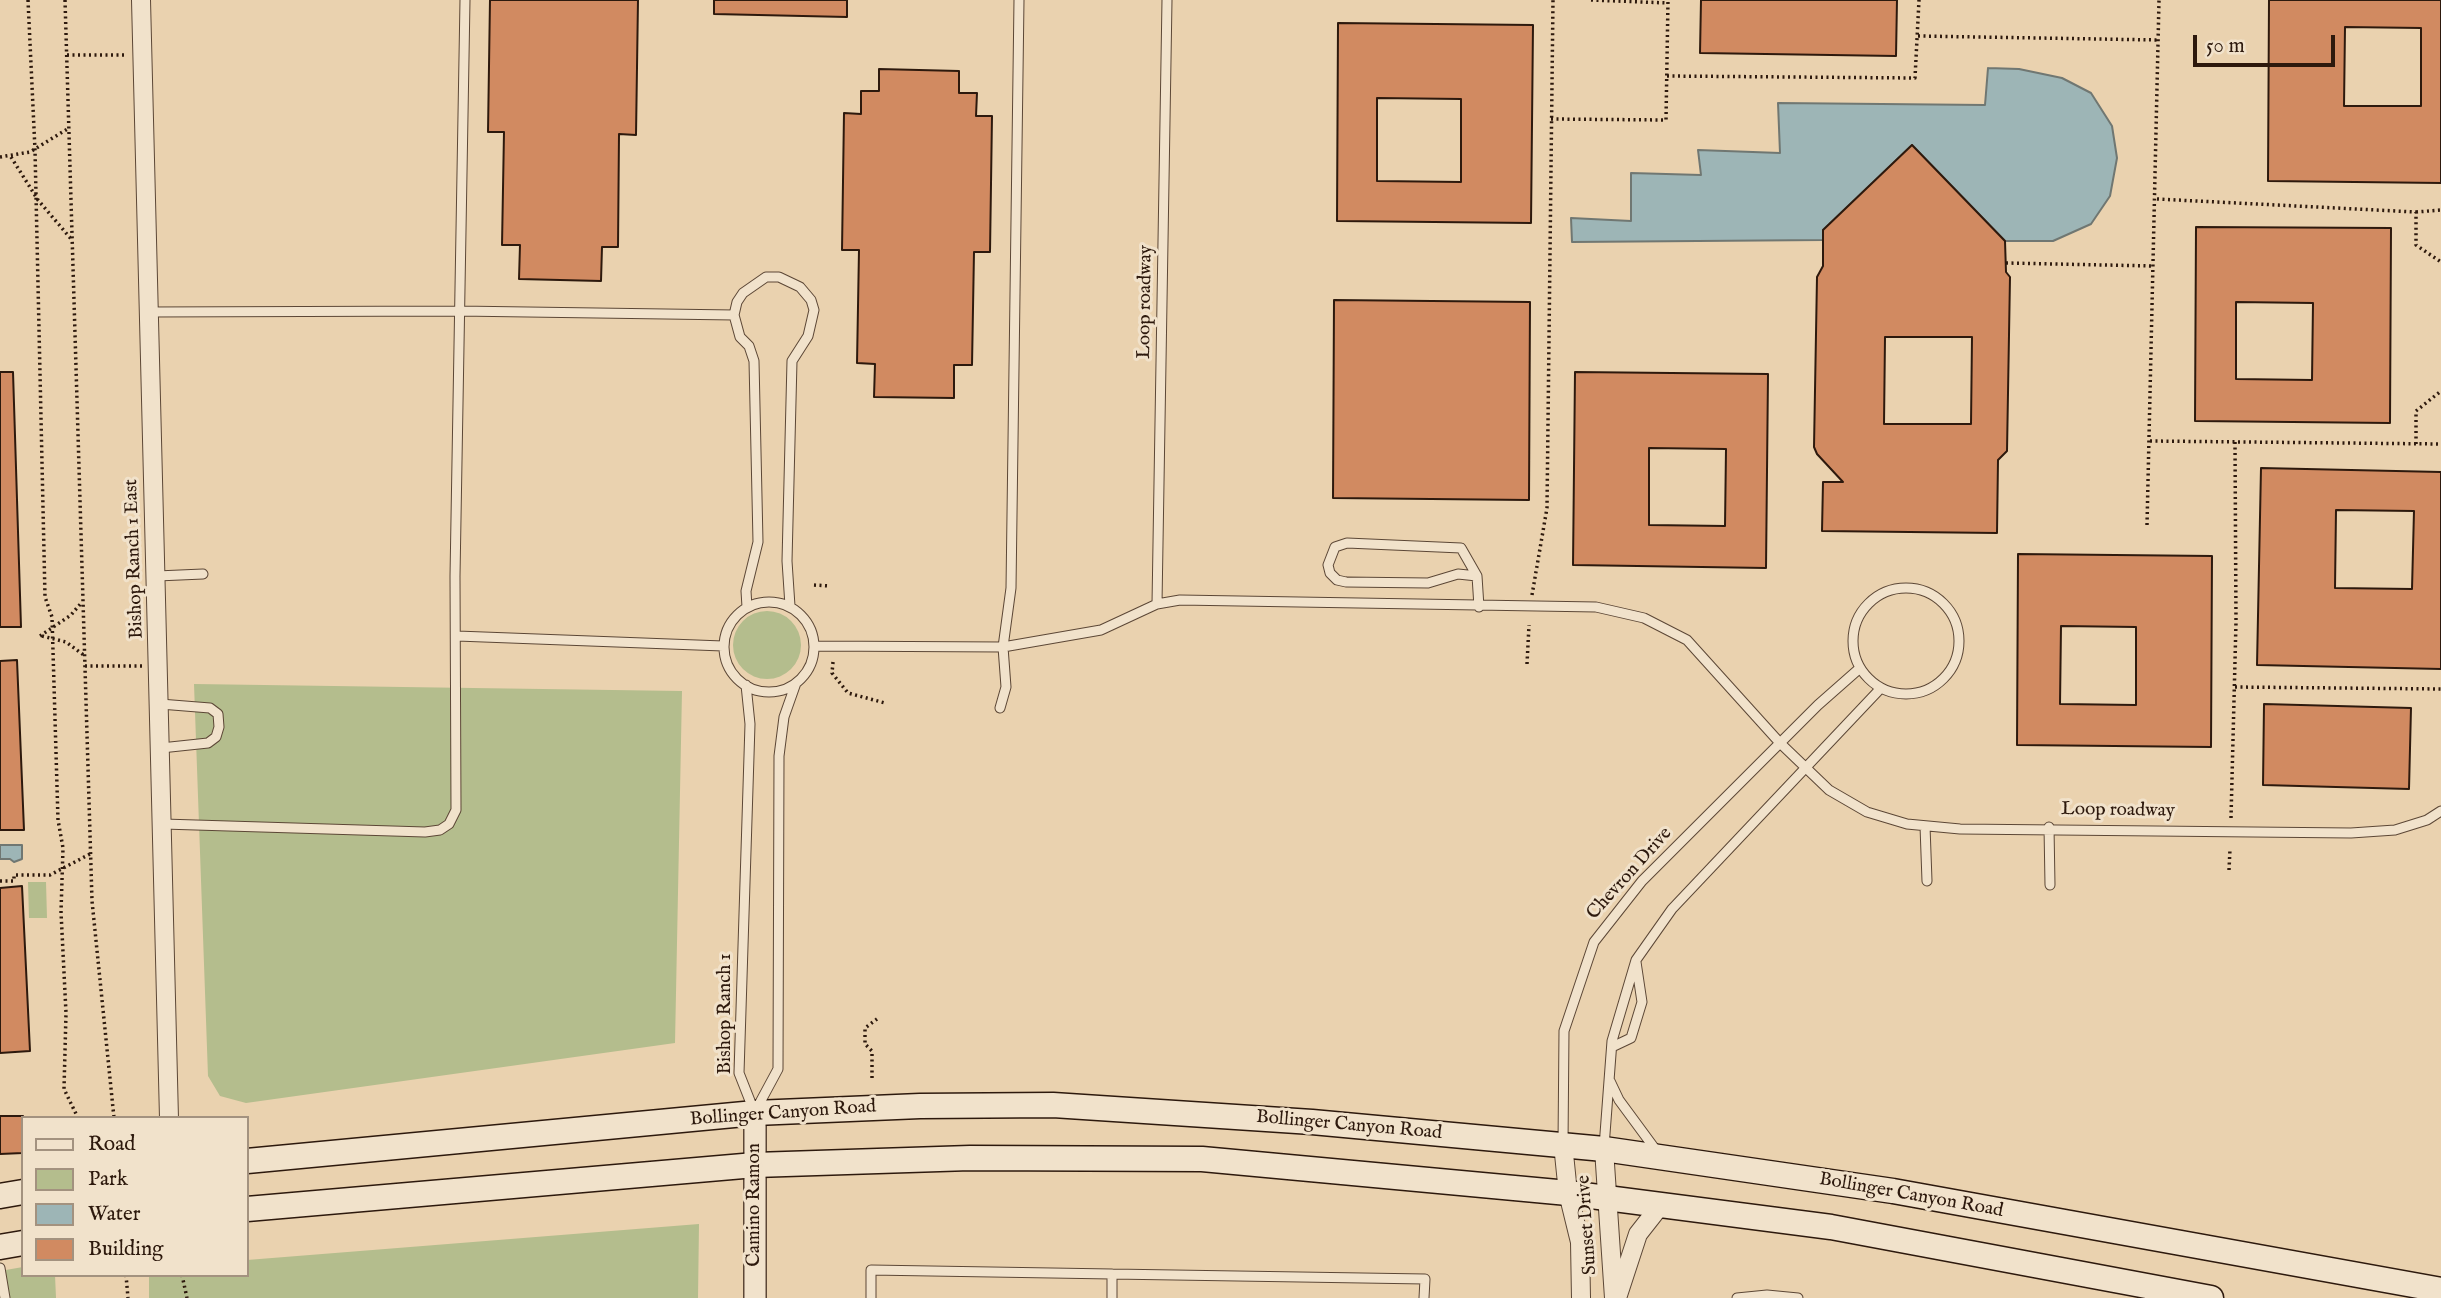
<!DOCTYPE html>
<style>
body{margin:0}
#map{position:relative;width:2441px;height:1298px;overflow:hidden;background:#ead2af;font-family:"IM FELL English",serif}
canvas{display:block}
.legend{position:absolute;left:21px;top:1116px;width:228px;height:161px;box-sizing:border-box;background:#f1e2cb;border:2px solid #a3927f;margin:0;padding:9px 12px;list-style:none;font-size:21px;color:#2d190d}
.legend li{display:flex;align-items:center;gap:14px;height:35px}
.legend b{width:35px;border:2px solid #a3927f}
.scale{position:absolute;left:2193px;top:35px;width:142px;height:32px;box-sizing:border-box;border:4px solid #2d190d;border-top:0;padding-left:9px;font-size:21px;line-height:24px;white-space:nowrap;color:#2d190d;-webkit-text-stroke:5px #f1e2cb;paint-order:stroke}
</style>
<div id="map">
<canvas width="2441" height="1298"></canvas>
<ul class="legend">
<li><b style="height:9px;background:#f1e2cb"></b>Road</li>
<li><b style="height:19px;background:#b4bd8d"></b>Park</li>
<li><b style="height:19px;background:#9db5b6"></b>Water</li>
<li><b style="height:19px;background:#d18a61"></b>Building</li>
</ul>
<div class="scale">50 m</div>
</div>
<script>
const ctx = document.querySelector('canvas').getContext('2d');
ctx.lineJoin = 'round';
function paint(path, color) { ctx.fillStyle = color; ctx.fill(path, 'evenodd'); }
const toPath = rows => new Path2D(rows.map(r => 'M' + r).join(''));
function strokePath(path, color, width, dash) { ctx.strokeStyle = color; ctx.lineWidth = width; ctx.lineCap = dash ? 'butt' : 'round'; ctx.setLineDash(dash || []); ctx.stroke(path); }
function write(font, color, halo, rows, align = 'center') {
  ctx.font = font + ' "IM FELL English",serif'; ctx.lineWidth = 6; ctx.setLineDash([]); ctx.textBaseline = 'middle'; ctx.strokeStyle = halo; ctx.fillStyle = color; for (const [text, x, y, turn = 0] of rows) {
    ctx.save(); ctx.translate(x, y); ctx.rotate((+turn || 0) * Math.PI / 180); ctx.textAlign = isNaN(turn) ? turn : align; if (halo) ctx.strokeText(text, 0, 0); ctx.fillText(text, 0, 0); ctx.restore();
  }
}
const green = toPath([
 '733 645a34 34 0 1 1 68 0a34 34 0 1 1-68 0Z',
 [194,684,682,691,675,1043,246,1103,220,1096,208,1076],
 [28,882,46,882,47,918,29,918],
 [699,1224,698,1298,149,1298,149,1275,247,1275,247,1260],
 [23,1267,23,1275,55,1275,56,1298,0,1298,0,1271]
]);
const water = toPath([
 [1988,68,2019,69,2062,78,2091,93,2112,126,2117,158,2110,196,2091,224,2053,241,2005,241,1912,145,1823,230,1823,240,1572,242,1571,218,1631,221,1631,173,1701,175,1698,150,1780,153,1778,103,1985,105,1988,68],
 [0,845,22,845,22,859,14,862,10,859,0,859,0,845]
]);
const building = toPath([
 [490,0,638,0,636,135,619,134,618,247,602,247,601,281,519,279,520,245,502,245,504,132,488,132,490,0],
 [714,0,847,0,847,17,714,14,714,0],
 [1701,0,1897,0,1896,56,1700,53,1701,0],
 [2269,0,2441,0,2441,183,2268,181,2269,0],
 [2345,27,2421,28,2421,106,2344,106,2345,27],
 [1338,23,1533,25,1531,223,1337,221,1338,23],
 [1377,98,1461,99,1461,182,1377,181,1377,98],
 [879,69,959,71,959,93,977,93,976,116,992,116,990,252,974,252,972,365,954,365,954,398,874,397,875,364,857,363,859,250,842,250,844,113,861,114,861,91,879,91,879,69],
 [1912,145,2005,241,2006,272,2010,277,2007,451,1998,460,1997,533,1822,531,1823,482,1843,482,1817,454,1814,447,1817,277,1823,266,1823,230,1912,145],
 [1885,337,1972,337,1971,424,1884,424,1885,337],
 [2196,227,2391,228,2390,423,2195,421,2196,227],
 [2236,302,2313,303,2312,380,2236,379,2236,302],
 [1334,300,1530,302,1529,500,1333,498,1334,300],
 [0,372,13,372,21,627,0,627,0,372],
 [1575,372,1768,374,1766,568,1573,565,1575,372],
 [1649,448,1726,449,1725,526,1649,525,1649,448],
 [2261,468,2441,472,2441,669,2257,665,2261,468],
 [2336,510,2414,511,2412,589,2335,588,2336,510],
 [2018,554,2212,556,2211,747,2017,745,2018,554],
 [2061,626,2136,627,2136,705,2060,704,2061,626],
 [17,660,24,830,0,830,0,661,17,660],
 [2264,704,2411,708,2409,789,2263,785,2264,704],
 [22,886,30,1051,0,1053,0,888,22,886],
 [0,1116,23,1116,23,1153,0,1154,0,1116]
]);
const path = toPath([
 [28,0,35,150,45,597,52,617,58,820,63,848,61,912,66,1013,64,1089,78,1118],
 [65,0,92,901,114,1118],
 [1591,0,1668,3],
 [1918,36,2159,40],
 [67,55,124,55],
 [1667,76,1915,78,1919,0],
 [1551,119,1666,120,1668,0],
 [0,157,30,152,69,128],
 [11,157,38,200,72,240],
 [2157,199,2416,212,2416,245,2441,262],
 [2416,212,2441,210],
 [2006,263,2154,266],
 [2150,441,2441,444],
 [2416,444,2416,411,2441,391],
 [2147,525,2159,0],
 [814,585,829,586],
 [1532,595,1547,508,1553,0],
 [40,636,71,615,82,602],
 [42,636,66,642,85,656],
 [833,662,832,673,848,693,885,703],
 [1527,664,1529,625],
 [85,666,142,666],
 [2235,687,2441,689],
 [2231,818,2236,622,2235,442],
 [2229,870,2230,849],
 [0,881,14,881,14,875,50,875,90,854],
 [872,1078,872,1051,865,1044,865,1028,877,1019],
 [126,1275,128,1298],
 [182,1275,187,1298]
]);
const service = toPath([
 [149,312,459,311,734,315],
 [157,576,203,574],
 [1477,576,1458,574,1428,583,1346,582,1337,580,1330,573,1328,565,1335,547,1347,543,1461,548,1477,576,1479,607],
 '1853 641a53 53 0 1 1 106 0a53 53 0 1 1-106 0Z',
 '724 647a45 45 0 1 1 90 0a45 45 0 1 1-90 0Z',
 [1157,604,1167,0],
 [747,607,746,591,758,542,754,361,749,346,740,337,734,315,737,302,743,293,766,277,779,277,800,287,811,300,814,310,808,336,792,361,787,561,790,606],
 [457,636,723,646],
 [814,646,1003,647,1101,630,1157,604,1180,600,1596,607,1644,618,1687,640,1780,743,1829,790,1867,812,1907,824,1960,829,2351,833,2395,830,2427,820,2441,811],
 [746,685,750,724,739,1073,754,1111],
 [160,704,210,708,218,714,219,727,216,737,208,743,161,748],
 [1000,708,1006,687,1003,647,1011,588,1019,0],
 [163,824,425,832,440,830,449,824,456,810,455,576,465,0],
 [1925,826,1927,881],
 [2049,827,2050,885],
 [1612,1047,1631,1038,1642,1002,1636,962],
 [1610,1081,1619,1100,1658,1153],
 [757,1108,778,1069,779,756,784,717,796,683],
 [1563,1144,1564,1031,1594,942,1642,881,1818,705,1860,668],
 [1604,1147,1612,1041,1636,960,1672,909,1881,688],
 [0,1268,5,1298],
 [871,1298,871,1270,1112,1274],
 [1112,1298,1112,1274,1425,1279,1424,1298],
 [1737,1298,1767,1295,1798,1298]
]);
const minor = toPath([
 [141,0,169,1118],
 [1563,1144,1568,1193,1580,1242,1581,1298],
 [1604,1149,1614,1298],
 [1618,1295,1638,1234,1660,1206]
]);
const tertiary = toPath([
 [755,1298,755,1113]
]);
const secondary = toPath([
 [247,1161,755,1113,920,1106,1053,1105,1312,1122,1604,1149,1893,1191,2441,1290],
 [0,1196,23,1192],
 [247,1209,755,1165,970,1158,1202,1159,1568,1193,1831,1227,2211,1298],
 [0,1247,23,1243]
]);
const streetNames = [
 ["Loop roadway",1146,302,-89],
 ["Bishop Ranch 1 East",135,559,-92],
 ["Loop roadway",2118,811,1],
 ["Chevron Drive",1630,874,-48],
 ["Bishop Ranch 1",726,1014,-90],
 ["Bollinger Canyon Road",783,1114,-4],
 ["Bollinger Canyon Road",1349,1126,5],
 ["Bollinger Canyon Road",1911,1196,10],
 ["Camino Ramon",755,1205,-90],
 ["Sunset Drive",1588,1225,-94]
];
paint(green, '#b4bd8d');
paint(water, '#9db5b6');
strokePath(water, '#707772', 2);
paint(building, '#d18a61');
strokePath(building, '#2d190d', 2);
strokePath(service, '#5c4736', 11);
strokePath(minor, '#5c4736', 20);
strokePath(tertiary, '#5c4736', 24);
strokePath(secondary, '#2d190d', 27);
strokePath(path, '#2d190d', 3.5, [2, 3.5]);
strokePath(service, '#f1e2cb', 9);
strokePath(minor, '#f1e2cb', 18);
strokePath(tertiary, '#f1e2cb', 21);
strokePath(secondary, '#f1e2cb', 24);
write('19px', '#2d190d', '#f1e2cb', streetNames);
</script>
